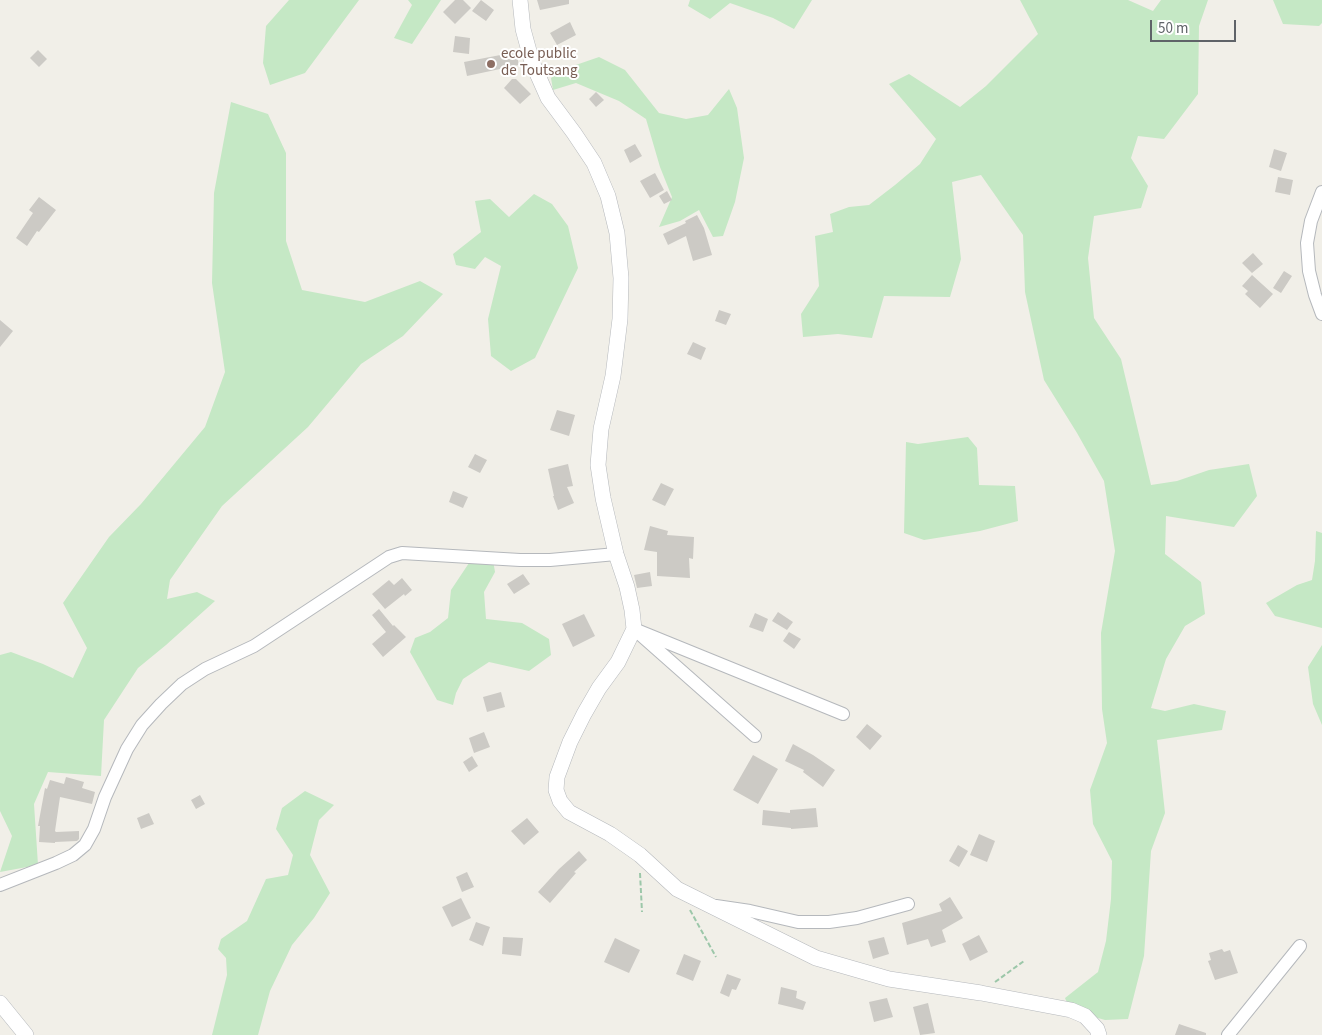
<!DOCTYPE html>
<style>
body{margin:0}
#map{position:relative;width:1322px;height:1035px;overflow:hidden;background:#f1efe8;font-family:"Source Sans 3",sans-serif}
canvas{display:block}
.scale{position:absolute;left:1150px;top:20px;width:86px;height:22px;box-sizing:border-box;border:2px solid #5f6368;border-top:0;padding-left:6px;font-size:15px;line-height:18px;white-space:nowrap;color:#5f6368;-webkit-text-stroke:4px #fff;paint-order:stroke}
</style>
<div id="map">
<canvas width="1322" height="1035"></canvas>
<div class="scale">50 m</div>
</div>
<script>
const ctx = document.querySelector('canvas').getContext('2d');
ctx.lineJoin = 'round';
function paint(path, color) { ctx.fillStyle = color; ctx.fill(path, 'evenodd'); }
const toPath = rows => new Path2D(rows.map(r => 'M' + r).join(''));
function strokePath(path, color, width, dash) { ctx.strokeStyle = color; ctx.lineWidth = width; ctx.lineCap = dash ? 'butt' : 'round'; ctx.setLineDash(dash || []); ctx.stroke(path); }
function write(font, color, halo, rows, align = 'center') {
  ctx.font = font + ' "Source Sans 3",sans-serif'; ctx.lineWidth = 4; ctx.setLineDash([]); ctx.textBaseline = 'middle'; ctx.strokeStyle = halo; ctx.fillStyle = color; for (const [text, x, y, turn = 0] of rows) {
    ctx.save(); ctx.translate(x, y); ctx.rotate((+turn || 0) * Math.PI / 180); ctx.textAlign = isNaN(turn) ? turn : align; if (halo) ctx.strokeText(text, 0, 0); ctx.fillText(text, 0, 0); ctx.restore();
  }
}
const green = toPath([
 [289,0,359,0,305,73,270,85,263,63,266,26],
 [408,0,441,0,412,44,394,38,412,5],
 [690,0,812,0,794,29,773,18,730,3,710,19,688,6],
 [1020,0,1128,0,1153,11,1161,0,1208,0,1199,26,1198,94,1164,139,1138,136,1131,158,1148,186,1141,208,1094,216,1088,258,1094,318,1121,359,1151,485,1177,481,1209,470,1249,464,1257,496,1234,527,1166,516,1165,554,1201,582,1205,614,1185,626,1166,659,1151,708,1165,711,1194,704,1226,711,1222,730,1157,740,1165,813,1151,851,1144,956,1128,1019,1105,1020,1070,1010,1065,998,1098,972,1106,941,1111,899,1112,861,1093,824,1090,790,1107,743,1102,709,1101,633,1115,551,1104,481,1077,433,1044,380,1025,292,1023,235,981,175,952,182,961,259,950,297,884,296,872,338,838,334,803,337,801,314,819,286,815,236,833,232,830,214,849,207,869,205,895,185,920,164,936,139,889,84,909,74,960,107,986,86,1038,34],
 [1273,0,1322,0,1322,23,1319,26,1283,24],
 [599,57,625,70,659,113,686,119,708,115,729,89,737,108,744,158,735,202,723,236,713,237,699,210,680,221,659,227,672,197,660,167,646,119,619,101,576,83,553,90,551,78,570,67],
 [231,102,268,114,286,153,286,241,302,290,365,302,420,281,443,294,403,336,361,364,308,427,222,506,170,580,167,599,197,592,215,601,166,645,138,668,104,720,101,776,48,772,34,804,38,865,0,872,12,836,0,811,0,655,11,652,43,664,73,678,87,648,63,603,109,537,141,504,205,427,225,372,212,283,214,193],
 [534,194,552,204,568,226,578,268,535,358,511,371,491,356,488,319,501,266,485,257,475,269,456,265,453,254,481,232,475,201,490,199,509,217],
 [968,437,977,448,979,485,1015,486,1018,521,980,531,924,540,904,533,906,442,918,444],
 [1316,531,1322,533,1322,628,1275,616,1266,603,1297,585,1312,580,1315,561],
 [493,560,495,572,484,592,486,619,522,623,549,639,551,655,529,671,489,662,463,679,456,693,453,705,437,700,410,652,415,638,430,632,448,618,451,590,469,563],
 [1322,645,1322,725,1313,704,1308,667],
 [305,791,334,805,319,820,310,855,330,893,314,918,292,945,270,991,258,1035,212,1035,227,975,226,958,218,949,221,939,247,921,266,879,288,875,293,855,276,829,282,808]
]);
const building = toPath([
 [455,0,463,0,471,8,455,24,443,12],
 [481,0,494,10,486,21,472,11],
 [537,0,569,0,569,4,540,10],
 [570,22,576,35,557,45,550,33],
 [455,36,470,38,469,54,453,52],
 [38,50,47,59,39,67,30,58],
 [516,52,519,65,467,76,464,62],
 [512,79,516,79,531,94,520,104,504,88],
 [596,92,604,100,596,107,589,99],
 [635,144,642,156,630,163,624,150],
 [1274,149,1287,153,1281,171,1269,167],
 [655,173,664,190,650,198,640,181],
 [1278,177,1293,180,1290,195,1275,192],
 [667,191,672,200,664,204,659,196],
 [39,197,56,210,39,232,37,231,27,246,16,238,33,213,29,210],
 [697,215,704,228,712,255,693,261,686,236,668,245,663,234,686,223,685,221],
 [1253,253,1263,264,1252,273,1242,263],
 [1284,271,1292,276,1281,293,1273,288],
 [1252,275,1273,294,1260,308,1245,294,1248,291,1242,286],
 [719,310,731,314,726,325,715,321],
 [0,320,13,331,0,347],
 [693,342,706,348,701,360,687,354],
 [557,410,575,415,569,436,550,430],
 [475,454,487,460,480,473,468,467],
 [568,464,573,486,567,487,574,503,558,510,553,496,554,496,548,469],
 [661,483,674,489,665,506,652,500],
 [453,491,468,497,463,508,449,502],
 [650,526,668,531,667,535,694,537,693,559,689,558,690,578,657,576,657,552,644,550],
 [650,572,652,586,637,588,634,575],
 [523,574,530,584,514,594,507,584],
 [402,578,412,590,405,596,404,594,385,609,372,594,389,580,394,585],
 [379,609,393,626,394,625,406,637,383,657,372,644,386,632,372,615],
 [778,612,793,622,787,630,772,621],
 [755,613,768,619,763,632,749,627],
 [584,614,595,636,573,647,562,624],
 [789,632,801,639,794,649,783,641],
 [501,692,505,707,487,712,483,697],
 [867,724,882,736,870,750,856,737],
 [484,732,490,747,474,753,469,738],
 [793,744,813,755,835,770,823,787,803,772,804,770,785,761],
 [753,755,778,769,758,804,733,790],
 [472,756,478,766,469,772,463,762],
 [66,777,84,782,82,788,95,792,92,804,60,797,55,831,56,832,79,831,79,839,77,841,55,842,55,843,39,842,40,826,38,826,45,788,47,789,50,780,64,784],
 [200,795,205,804,196,809,191,800],
 [816,808,818,827,791,829,791,828,762,825,763,810,790,813,790,810],
 [149,813,154,824,141,829,137,818],
 [527,818,539,832,524,845,511,831],
 [979,834,995,841,987,862,970,855],
 [958,845,968,851,959,867,949,861],
 [579,851,587,860,574,872,576,873,550,903,538,892,559,869],
 [467,872,474,887,462,892,456,877],
 [950,897,963,918,942,930,946,942,931,947,928,939,907,945,902,923,942,911,939,904],
 [461,898,471,918,452,927,442,907],
 [476,922,490,927,483,946,469,940],
 [979,935,988,952,970,961,962,944],
 [503,937,523,938,521,956,502,954],
 [884,937,889,954,873,959,868,941],
 [615,938,640,950,629,973,604,962],
 [1222,949,1224,952,1230,950,1238,973,1215,980,1208,961,1211,960,1209,953],
 [684,954,701,961,693,981,676,974],
 [727,974,741,979,736,990,732,989,729,997,720,993],
 [781,987,797,991,796,998,806,1002,803,1010,778,1004],
 [887,998,893,1017,874,1022,869,1002],
 [928,1003,935,1033,920,1035,913,1007],
 [1179,1024,1206,1033,1206,1035,1175,1035]
]);
const path = toPath([
 [640,873,642,912],
 [690,910,716,957],
 [995,982,1024,961]
]);
const minor = toPath([
 [1322,192,1311,221,1307,243,1309,271,1315,295,1322,314],
 [755,736,634,629,843,714],
 [0,885,56,863,73,855,85,845,94,829,105,797,127,749,142,725,161,704,182,684,205,669,254,646,389,557,402,553,520,560,550,560,616,554],
 [716,906,750,911,798,922,829,922,857,918,908,904],
 [1228,1035,1300,946]
]);
const tertiary = toPath([
 [520,0,523,29,532,62,548,98,574,133,594,163,608,196,617,233,621,278,620,319,613,376,601,429,598,465,603,498,616,554,627,587,632,610,634,629,618,662,599,688,584,714,570,742,557,777,556,790,560,801,569,812,610,834,640,855,677,889,816,958,889,979,981,993,1071,1010,1085,1016,1097,1029,1099,1035],
 [0,1003,26,1035]
]);
const markers = [
 [491,64,5,"#8d6e63"]
];
const educationNames = [
 ["ecole public",501,55],
 ["de Toutsang",501,72]
];
paint(green, '#c5e8c5');
paint(building, '#cccac5');
strokePath(minor, '#b5b8bc', 14);
strokePath(tertiary, '#b5b8bc', 16);
strokePath(path, '#9cc7a9', 2, [5, 2.5]);
strokePath(minor, '#fff', 12);
strokePath(tertiary, '#fff', 15);
for (const [x, y, r, color] of markers) { const dot = new Path2D(); dot.arc(x, y, r, 0, 2 * Math.PI); ctx.fillStyle = color; ctx.fill(dot); strokePath(dot, '#fff', 2); }
write('15px', '#785e54', '#fff', educationNames, 'left');
</script>
